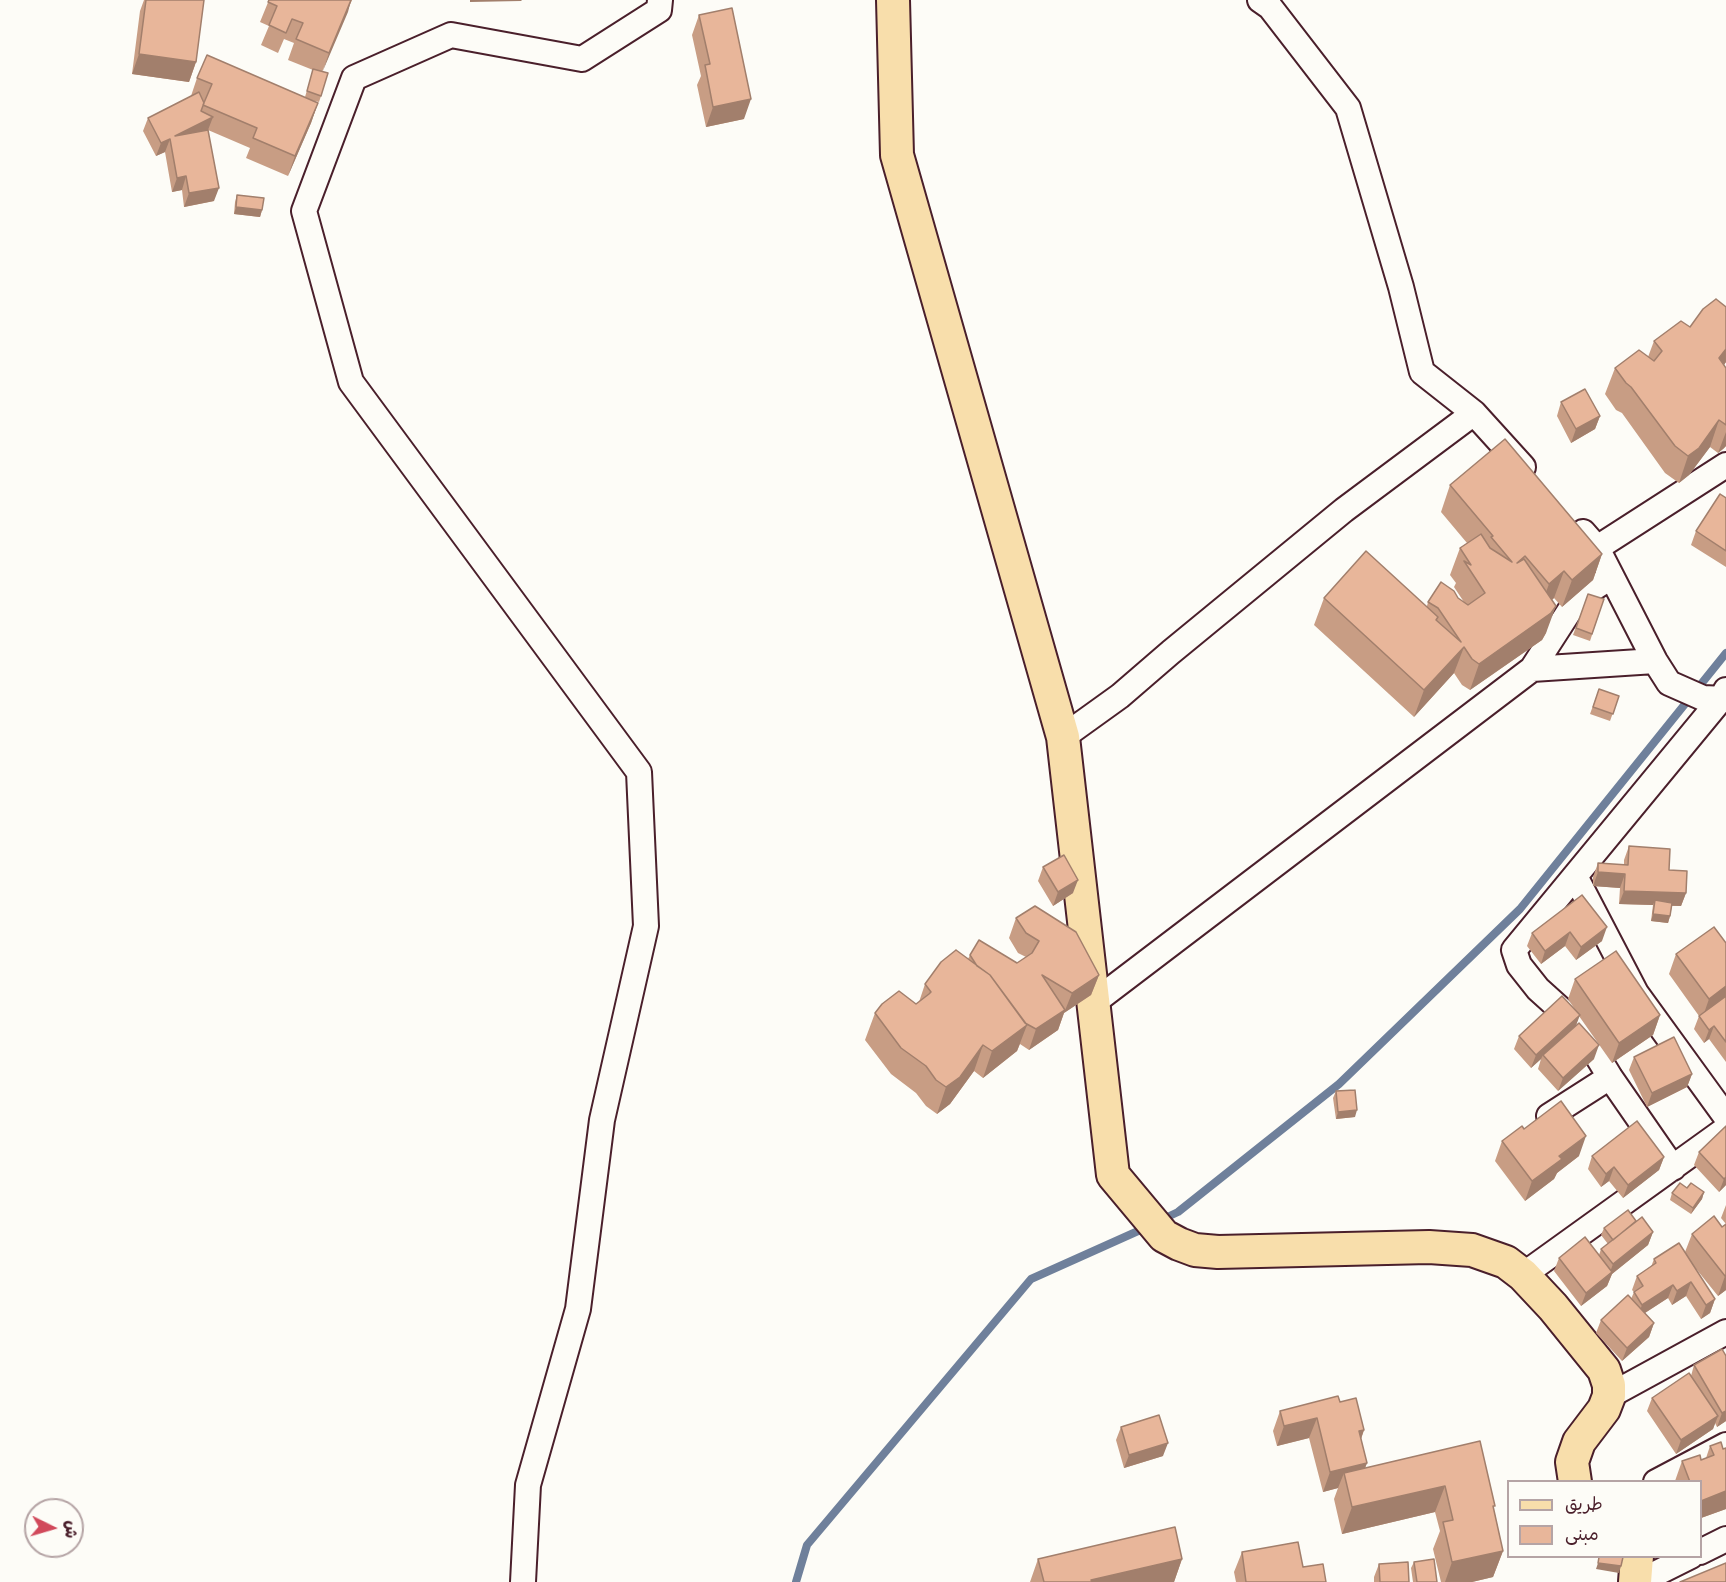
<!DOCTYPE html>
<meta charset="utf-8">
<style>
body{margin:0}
#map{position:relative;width:1726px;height:1582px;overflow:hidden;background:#fdfcf7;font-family:Kalam,"Playpen Sans Arabic",sans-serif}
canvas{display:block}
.legend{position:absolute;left:1507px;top:1480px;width:195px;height:78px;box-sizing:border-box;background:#fdfcf7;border:2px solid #b5a4a5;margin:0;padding:8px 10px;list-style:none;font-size:18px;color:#4a1f2b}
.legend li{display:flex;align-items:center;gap:12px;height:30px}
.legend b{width:30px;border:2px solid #b5a4a5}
.north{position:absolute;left:24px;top:1498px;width:60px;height:60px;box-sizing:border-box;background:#fdfcf7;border:2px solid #b5a4a5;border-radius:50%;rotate:95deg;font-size:16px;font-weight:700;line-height:24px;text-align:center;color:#4a1f2b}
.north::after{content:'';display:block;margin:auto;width:21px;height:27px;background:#d1495b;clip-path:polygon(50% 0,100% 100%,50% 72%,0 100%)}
</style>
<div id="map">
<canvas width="1726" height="1582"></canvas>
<ul class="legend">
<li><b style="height:8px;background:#f8deab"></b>طريق</li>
<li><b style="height:16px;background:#e8b69a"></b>مبنى</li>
</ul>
<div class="north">ش</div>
</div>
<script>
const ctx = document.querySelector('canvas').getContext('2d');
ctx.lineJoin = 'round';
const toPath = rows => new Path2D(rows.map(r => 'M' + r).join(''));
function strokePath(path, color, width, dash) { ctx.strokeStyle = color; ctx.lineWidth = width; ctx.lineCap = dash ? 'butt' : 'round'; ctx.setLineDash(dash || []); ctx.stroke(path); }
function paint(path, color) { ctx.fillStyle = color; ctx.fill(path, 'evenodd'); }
const stream = toPath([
 [1161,1220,1178,1212,1339,1084,1520,909,1726,653],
 [796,1582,807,1545,1031,1279,1147,1227]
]);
const minor = toPath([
 [1260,0,1270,7,1348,108,1401,287,1422,372,1474,413,1523,467],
 [1583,532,1597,548,1655,661,1669,683,1703,698,1726,699],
 [1597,548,1726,465],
 [1532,669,1572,607,1586,593,1611,577],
 [1063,737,1120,696,1171,652,1344,510,1474,413],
 [1575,876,1636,993,1726,1117],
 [1093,1003,1532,669,1655,661],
 [1549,1116,1610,1077],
 [1673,1168,1610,1077,1579,1026,1538,989,1519,965,1514,950,1721,699,1726,690],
 [1523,1275,1726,1129],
 [1609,1396,1726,1332],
 [1656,1482,1726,1445],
 [1700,1552,1726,1539],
 [523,1582,528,1485,578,1309,602,1120,646,926,639,772,351,382,304,211,354,78,451,35,582,59,659,10,660,0],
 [1639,1582,1691,1556]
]);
const major = toPath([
 [893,0,897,155,1063,737,1113,1175,1164,1236,1179,1244,1195,1250,1218,1252,1429,1247,1472,1250,1506,1262,1523,1275,1553,1307,1604,1370,1609,1385,1609,1396,1604,1409,1579,1442,1572,1462,1575,1482],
 [1635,1582,1637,1556]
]);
const wall = toPath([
 [144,0,204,0,196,62,189,82,132,74,140,11],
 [269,0,352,0,322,72,321,96,319,102,310,100,318,103,311,123,288,176,246,158,250,148,208,130,214,201,184,207,182,190,172,192,165,152,156,156,143,131,148,118,191,96,197,78,305,97,313,70,288,60,294,43,284,39,278,53,261,45,269,26,260,22],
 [699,15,744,119,706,127,697,85,701,76,692,35],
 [237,195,262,210,260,217,234,214,235,202],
 [1726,307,1726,362,1724,365,1726,368,1726,446,1723,449,1718,453,1710,447,1689,475,1679,483,1665,473,1622,413,1616,410,1605,394,1615,368,1648,357,1654,341,1690,327],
 [1561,402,1600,416,1595,429,1571,443,1557,416],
 [1450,485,1602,554,1593,580,1562,607,1554,598,1552,600,1546,633,1542,640,1470,690,1462,685,1454,673,1414,717,1314,625,1324,598,1427,606,1428,602,1458,598,1464,602,1454,587,1456,583,1450,575,1460,548,1467,543,1441,512],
 [1726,498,1726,567,1691,545,1696,531],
 [1588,594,1604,599,1590,641,1573,635],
 [1599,689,1619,696,1610,721,1590,714],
 [1629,846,1669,870,1686,893,1681,906,1672,906,1670,916,1668,923,1651,921,1653,905,1619,904,1620,888,1593,886,1593,877,1598,863,1624,865,1624,860],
 [1043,867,1073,893,1053,906,1038,881],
 [1582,895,1602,941,1576,960,1565,946,1541,964,1527,946,1532,933],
 [1016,918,1099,975,1091,995,1064,1013,1058,1030,1029,1050,1020,1044,1017,1051,983,1078,974,1071,950,1104,937,1114,926,1106,916,1093,891,1074,865,1040,875,1013,916,1004,919,1002,925,984,968,959,970,955,1017,963,1026,957,1018,953,1009,938],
 [1726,943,1726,1062,1709,1039,1704,1043,1694,1029,1699,1016,1669,974,1676,954],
 [1575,979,1660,1015,1653,1035,1612,1063,1579,1016,1576,1025,1594,1059,1558,1091,1538,1069,1541,1059,1531,1068,1514,1049,1519,1036,1576,1011,1568,999],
 [1634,1057,1692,1074,1687,1087,1647,1107,1629,1070],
 [1336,1091,1355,1117,1336,1119,1333,1098],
 [1726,1126,1726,1185,1719,1192,1694,1165,1699,1152],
 [1524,1129,1579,1156,1557,1173,1554,1179,1525,1201,1495,1161,1502,1141],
 [1592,1156,1664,1157,1659,1170,1623,1198,1609,1181,1601,1187,1588,1169],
 [1687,1188,1704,1192,1702,1199,1691,1214,1670,1200,1672,1193],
 [1726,1205,1726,1290,1718,1296,1693,1265,1715,1299,1710,1313,1701,1319,1686,1296,1672,1305,1668,1298,1645,1313,1654,1323,1649,1337,1622,1361,1596,1333,1601,1320,1631,1299,1634,1292,1632,1290,1637,1276,1651,1267,1654,1259,1685,1252,1692,1234,1722,1227,1726,1224,1721,1218],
 [1636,1221,1653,1232,1648,1245,1612,1274,1607,1286,1581,1306,1554,1271,1559,1258,1599,1255,1601,1249,1608,1244,1601,1235,1604,1228],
 [1726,1356,1726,1421,1717,1427,1715,1423,1713,1429,1676,1454,1647,1411,1652,1398,1691,1376,1694,1365],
 [1340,1402,1364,1430,1361,1439,1367,1463,1365,1468,1480,1441,1494,1510,1503,1551,1493,1577,1472,1582,1441,1582,1433,1549,1440,1531,1435,1512,1342,1534,1334,1499,1338,1488,1323,1492,1309,1438,1277,1446,1273,1431,1280,1411],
 [1121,1427,1163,1456,1124,1468,1116,1440],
 [1710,1446,1723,1449,1726,1509,1701,1518,1701,1482,1675,1481,1682,1461,1701,1460,1706,1458],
 [1242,1552,1303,1567,1326,1582,1236,1582,1234,1572],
 [1038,1559,1182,1559,1174,1582,1030,1582],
 [1414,1562,1437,1582,1413,1582,1411,1568],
 [1379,1564,1409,1582,1374,1582,1374,1577]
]);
const shadedWall = toPath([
 [351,0,348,12,322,73,329,53],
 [470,0,522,0,521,1,470,2],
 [139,54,196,62,189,82,132,74],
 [751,99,744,119,706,127,713,107],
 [318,103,311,123,288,176,295,156],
 [213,117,208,130,175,136],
 [170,139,165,152,156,156,161,143],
 [186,176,182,190,172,192,177,178],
 [219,188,214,201,184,207,189,193],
 [236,207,262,210,260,217,234,214],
 [1726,349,1726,362,1709,385,1719,358],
 [1600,416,1595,429,1571,443,1576,429],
 [1719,420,1710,447,1689,475,1679,483,1688,456],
 [1726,432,1726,446,1723,449,1718,453],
 [1602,554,1593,580,1562,607,1572,580],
 [1564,571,1554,598,1539,611,1549,584],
 [1556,606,1546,633,1542,640,1470,690,1479,664],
 [1464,647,1454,673,1414,717,1424,690],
 [1598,872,1625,874,1620,888,1593,886],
 [1078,880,1073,893,1053,906,1058,892],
 [1624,891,1686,893,1681,906,1654,905,1655,900,1653,905,1619,904],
 [1653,914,1670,916,1668,923,1651,921],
 [1607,927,1602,941,1576,960,1581,947],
 [1570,932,1565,946,1541,964,1545,951],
 [1099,975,1091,995,1064,1013,1072,993],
 [1726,986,1726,1001,1702,1019,1709,999],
 [1065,1010,1058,1030,1029,1050,1036,1029],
 [1580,1015,1575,1028,1543,1055,1541,1059,1531,1068,1536,1055],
 [1660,1015,1653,1035,1612,1063,1619,1043],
 [1027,1025,1017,1051,983,1078,992,1051],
 [1714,1026,1709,1039,1704,1043,1709,1030],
 [983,1045,974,1071,950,1104,937,1114,946,1087],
 [1599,1045,1594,1059,1558,1091,1563,1078],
 [1692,1074,1687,1087,1647,1107,1652,1093],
 [1357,1110,1355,1117,1336,1119,1338,1112],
 [1586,1136,1579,1156,1557,1173,1554,1179,1525,1201,1532,1181,1559,1156],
 [1664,1157,1659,1170,1623,1198,1628,1185],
 [1614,1167,1609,1181,1601,1187,1606,1174],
 [1726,1177,1726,1185,1719,1192,1724,1179],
 [1704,1192,1702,1199,1691,1214,1693,1208],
 [1653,1232,1648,1245,1612,1274,1607,1286,1581,1306,1586,1293,1609,1275,1613,1264],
 [1726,1275,1726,1290,1718,1296,1725,1276],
 [1691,1282,1686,1296,1672,1305,1677,1291],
 [1673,1285,1668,1298,1637,1318,1642,1305],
 [1715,1299,1710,1313,1701,1319,1706,1305],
 [1654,1323,1649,1337,1622,1361,1627,1348],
 [1726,1411,1726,1421,1717,1427,1722,1413],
 [1718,1416,1713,1429,1676,1454,1681,1440],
 [1317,1418,1309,1438,1277,1446,1284,1426],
 [1364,1430,1357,1450,1359,1431],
 [1168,1443,1163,1456,1124,1468,1129,1455],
 [1367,1463,1359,1483,1344,1473,1338,1488,1323,1492,1330,1472],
 [1445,1486,1435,1512,1342,1534,1352,1507],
 [1726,1491,1726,1509,1701,1518,1701,1501],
 [1503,1551,1493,1577,1472,1582,1445,1582,1452,1562],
 [1182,1559,1174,1582,1091,1582,1091,1580],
 [1598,1563,1621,1566,1619,1573,1596,1569]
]);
const building = toPath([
 [146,0,204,0,196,62,139,54,146,0],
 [269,0,351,0,329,53,296,39,303,23,292,19,286,33,269,25,277,6,268,2,269,0],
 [732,8,751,99,713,107,705,65,710,64,699,15,732,8],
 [207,55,318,103,295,156,253,138,257,128,203,105,212,84,197,78,207,55],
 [313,69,328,73,321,96,307,91,313,69],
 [199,92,204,103,201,111,213,117,175,136,208,130,219,188,189,193,186,176,177,178,170,139,161,143,148,118,199,92],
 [237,195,264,198,262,210,236,207,237,195],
 [1716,299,1726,307,1726,349,1719,358,1726,368,1726,425,1719,420,1699,448,1688,456,1675,446,1631,387,1626,383,1615,368,1639,350,1654,361,1662,351,1654,341,1681,321,1690,327,1703,309,1716,299],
 [1585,389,1600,416,1576,429,1561,402,1585,389],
 [1505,439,1602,554,1572,580,1564,571,1549,584,1525,556,1517,563,1524,559,1556,606,1551,613,1479,664,1472,659,1464,647,1424,690,1324,598,1366,551,1438,617,1436,620,1461,642,1438,608,1428,602,1441,582,1454,591,1458,598,1468,605,1485,593,1464,561,1471,565,1460,548,1481,534,1490,548,1512,562,1491,537,1493,536,1450,485,1505,439],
 [1720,494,1726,498,1726,551,1696,531,1720,494],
 [1588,594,1604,599,1592,634,1576,628,1588,594],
 [1599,689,1619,696,1613,714,1593,707,1599,689],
 [1629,846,1670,849,1669,870,1687,871,1686,893,1624,891,1625,874,1598,872,1598,863,1628,865,1629,846],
 [1064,855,1078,880,1058,892,1043,867,1064,855],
 [1582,895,1607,927,1581,947,1570,932,1545,951,1532,933,1582,895],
 [1655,900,1672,903,1670,916,1653,914,1655,900],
 [1035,906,1076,932,1099,975,1072,993,1042,975,1065,1010,1036,1029,1025,1023,990,975,977,966,970,955,979,940,1017,963,1032,953,1039,941,1026,933,1016,918,1035,906],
 [1714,927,1726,943,1726,986,1709,999,1676,954,1714,927],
 [956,950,990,975,1027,1025,992,1051,983,1045,960,1077,946,1087,936,1080,926,1066,901,1048,875,1013,882,1004,899,991,916,1004,929,994,931,992,925,984,941,962,956,950],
 [1616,951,1660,1015,1619,1043,1575,979,1616,951],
 [1562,996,1580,1015,1536,1055,1519,1036,1562,996],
 [1726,996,1726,1042,1714,1026,1709,1030,1699,1016,1726,996],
 [1579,1023,1599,1045,1563,1078,1543,1055,1579,1023],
 [1674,1037,1692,1074,1652,1093,1634,1057,1674,1037],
 [1355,1090,1357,1110,1338,1112,1336,1091,1355,1090],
 [1561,1101,1586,1136,1559,1156,1562,1159,1532,1181,1502,1141,1522,1126,1524,1129,1561,1101],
 [1637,1121,1664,1157,1628,1185,1614,1167,1606,1174,1592,1156,1637,1121],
 [1726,1126,1726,1177,1724,1179,1699,1152,1726,1126],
 [1680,1183,1687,1188,1691,1183,1704,1192,1693,1208,1672,1193,1680,1183],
 [1628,1210,1636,1221,1613,1240,1604,1228,1628,1210],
 [1714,1216,1722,1227,1726,1224,1726,1275,1725,1276,1692,1234,1714,1216],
 [1642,1217,1653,1232,1613,1264,1601,1249,1642,1217],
 [1585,1237,1612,1272,1586,1293,1559,1258,1585,1237],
 [1679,1243,1715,1299,1706,1305,1691,1282,1677,1291,1673,1285,1642,1305,1634,1292,1643,1286,1637,1276,1656,1263,1654,1259,1679,1243],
 [1628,1295,1654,1323,1627,1348,1601,1320,1628,1295],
 [1722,1349,1726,1356,1726,1411,1722,1413,1694,1365,1722,1349],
 [1689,1373,1718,1416,1681,1440,1652,1398,1689,1373],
 [1338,1396,1340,1402,1356,1398,1364,1430,1359,1431,1367,1463,1330,1472,1317,1418,1284,1426,1280,1411,1338,1396],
 [1159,1415,1168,1443,1129,1455,1121,1427,1159,1415],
 [1480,1441,1495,1506,1493,1506,1503,1551,1452,1562,1443,1522,1453,1520,1445,1486,1352,1507,1344,1473,1480,1441],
 [1721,1442,1723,1449,1726,1448,1726,1491,1701,1501,1701,1482,1690,1482,1682,1461,1700,1455,1701,1460,1714,1455,1710,1446,1721,1442],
 [1175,1527,1182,1559,1091,1580,1092,1582,1044,1582,1038,1559,1175,1527],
 [1298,1542,1303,1567,1323,1564,1326,1582,1246,1582,1242,1552,1298,1542],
 [1599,1557,1623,1557,1621,1566,1598,1563,1599,1557],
 [1434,1559,1437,1582,1417,1582,1414,1562,1434,1559],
 [1408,1562,1409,1582,1380,1582,1379,1564,1408,1562],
 [1726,1563,1726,1582,1680,1582,1726,1563]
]);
strokePath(stream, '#6f809b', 8);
strokePath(minor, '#4a1f2b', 28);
strokePath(major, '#4a1f2b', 36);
strokePath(minor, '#fdfcf7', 24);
strokePath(major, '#f8deab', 32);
paint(wall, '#c89d84');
paint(shadedWall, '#a27f6c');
paint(building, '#e8b69a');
strokePath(building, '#a27f6c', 1.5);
</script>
